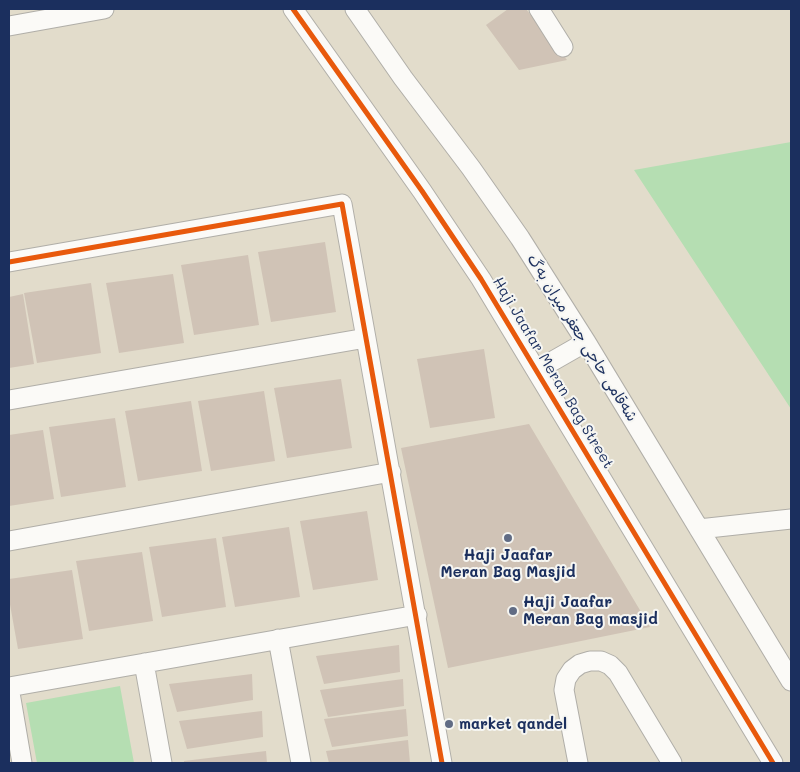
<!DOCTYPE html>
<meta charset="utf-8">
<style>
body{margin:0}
#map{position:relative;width:800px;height:772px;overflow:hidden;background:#e2dccb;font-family:Mali,sans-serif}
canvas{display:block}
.frame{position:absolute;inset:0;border:10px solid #1b2f5e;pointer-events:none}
</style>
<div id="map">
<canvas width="800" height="772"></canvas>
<div class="frame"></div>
</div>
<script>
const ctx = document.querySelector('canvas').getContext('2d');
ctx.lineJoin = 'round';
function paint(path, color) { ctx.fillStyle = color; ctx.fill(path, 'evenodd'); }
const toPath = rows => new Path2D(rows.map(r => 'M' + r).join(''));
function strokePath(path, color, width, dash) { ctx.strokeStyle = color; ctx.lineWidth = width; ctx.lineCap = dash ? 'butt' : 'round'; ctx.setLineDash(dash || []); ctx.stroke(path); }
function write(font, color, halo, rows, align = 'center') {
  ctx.font = font + ' Mali,"Playpen Sans Arabic",sans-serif'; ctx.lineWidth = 4; ctx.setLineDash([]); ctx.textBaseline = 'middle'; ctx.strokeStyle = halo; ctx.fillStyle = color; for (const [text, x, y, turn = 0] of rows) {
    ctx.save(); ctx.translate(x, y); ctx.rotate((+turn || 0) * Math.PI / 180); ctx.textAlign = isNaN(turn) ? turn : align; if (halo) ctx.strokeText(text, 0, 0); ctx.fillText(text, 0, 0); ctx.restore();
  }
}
const green = toPath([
 [791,142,791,409,634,170],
 [120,686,134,763,37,763,26,703]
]);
const building = toPath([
 [508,9,526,9,567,60,519,70,486,25],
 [325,242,336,312,271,322,258,252],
 [248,255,259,325,194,335,181,265],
 [173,274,184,343,119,353,106,283],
 [91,283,101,353,37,363,24,293],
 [23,294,34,364,9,368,9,297],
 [484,349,495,418,430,428,417,359],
 [341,379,352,448,287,458,274,388],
 [264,391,275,461,211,471,198,401],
 [191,401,202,471,138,481,125,411],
 [115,418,126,487,61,497,49,427],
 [529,424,650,627,448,668,401,448],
 [43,430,54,499,9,506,9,435],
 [367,511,378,580,313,590,300,521],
 [289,527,300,597,235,607,222,537],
 [216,538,226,607,162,617,149,547],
 [142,552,153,621,89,631,76,561],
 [72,570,83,639,18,649,9,599,9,579],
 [399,645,400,672,324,684,316,656],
 [252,674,253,700,177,712,169,684],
 [403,679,404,706,328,717,320,690],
 [406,709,408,736,332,747,324,719],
 [262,711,263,737,187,749,179,721],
 [408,740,410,763,329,763,326,751],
 [266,751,267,763,184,763,184,761]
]);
const minor = toPath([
 [293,9,422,191,481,279,773,763],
 [355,9,403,78,471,168,520,238,586,342,791,681],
 [539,9,563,47],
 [9,26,104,9],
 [9,262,342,204,442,763],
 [537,370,586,342],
 [9,400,366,338],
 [699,529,791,519],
 [9,541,391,472],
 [278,639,301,763],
 [144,663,162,763],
 [9,687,417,615],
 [9,687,22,763],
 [578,763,564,690,566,679,572,670,580,664,590,661,601,661,610,665,618,673,672,763]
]);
const cycleway = toPath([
 [293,9,422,191,481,279,773,763],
 [9,262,342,204,442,763]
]);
const markers = [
 [508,538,5,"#616c84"],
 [513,611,5,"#616c84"],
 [449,724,5,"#616c84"]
];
const streetNames = [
 ["شەقامی حاجی جعفر میران بەگ",582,338,58],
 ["Haji Jaafar Meran Bag Street",553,373,59]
];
const poiNames = [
 ["Haji Jaafar",508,555,"center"],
 ["Meran Bag Masjid",508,572,"center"],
 ["Haji Jaafar",523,602],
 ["Meran Bag masjid",523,619],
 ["market qandel",459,724]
];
paint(green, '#b5deb2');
paint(building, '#d0c3b6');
strokePath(minor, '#b0aea8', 21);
strokePath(minor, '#fbfaf7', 19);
strokePath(cycleway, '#e8590c', 5);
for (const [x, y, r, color] of markers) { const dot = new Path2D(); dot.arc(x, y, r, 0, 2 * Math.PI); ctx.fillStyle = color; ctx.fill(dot); strokePath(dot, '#f6f6f2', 2); }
write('15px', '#1b2f5e', '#f6f6f2', streetNames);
write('bold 15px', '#1b2f5e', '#f6f6f2', poiNames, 'left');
</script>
